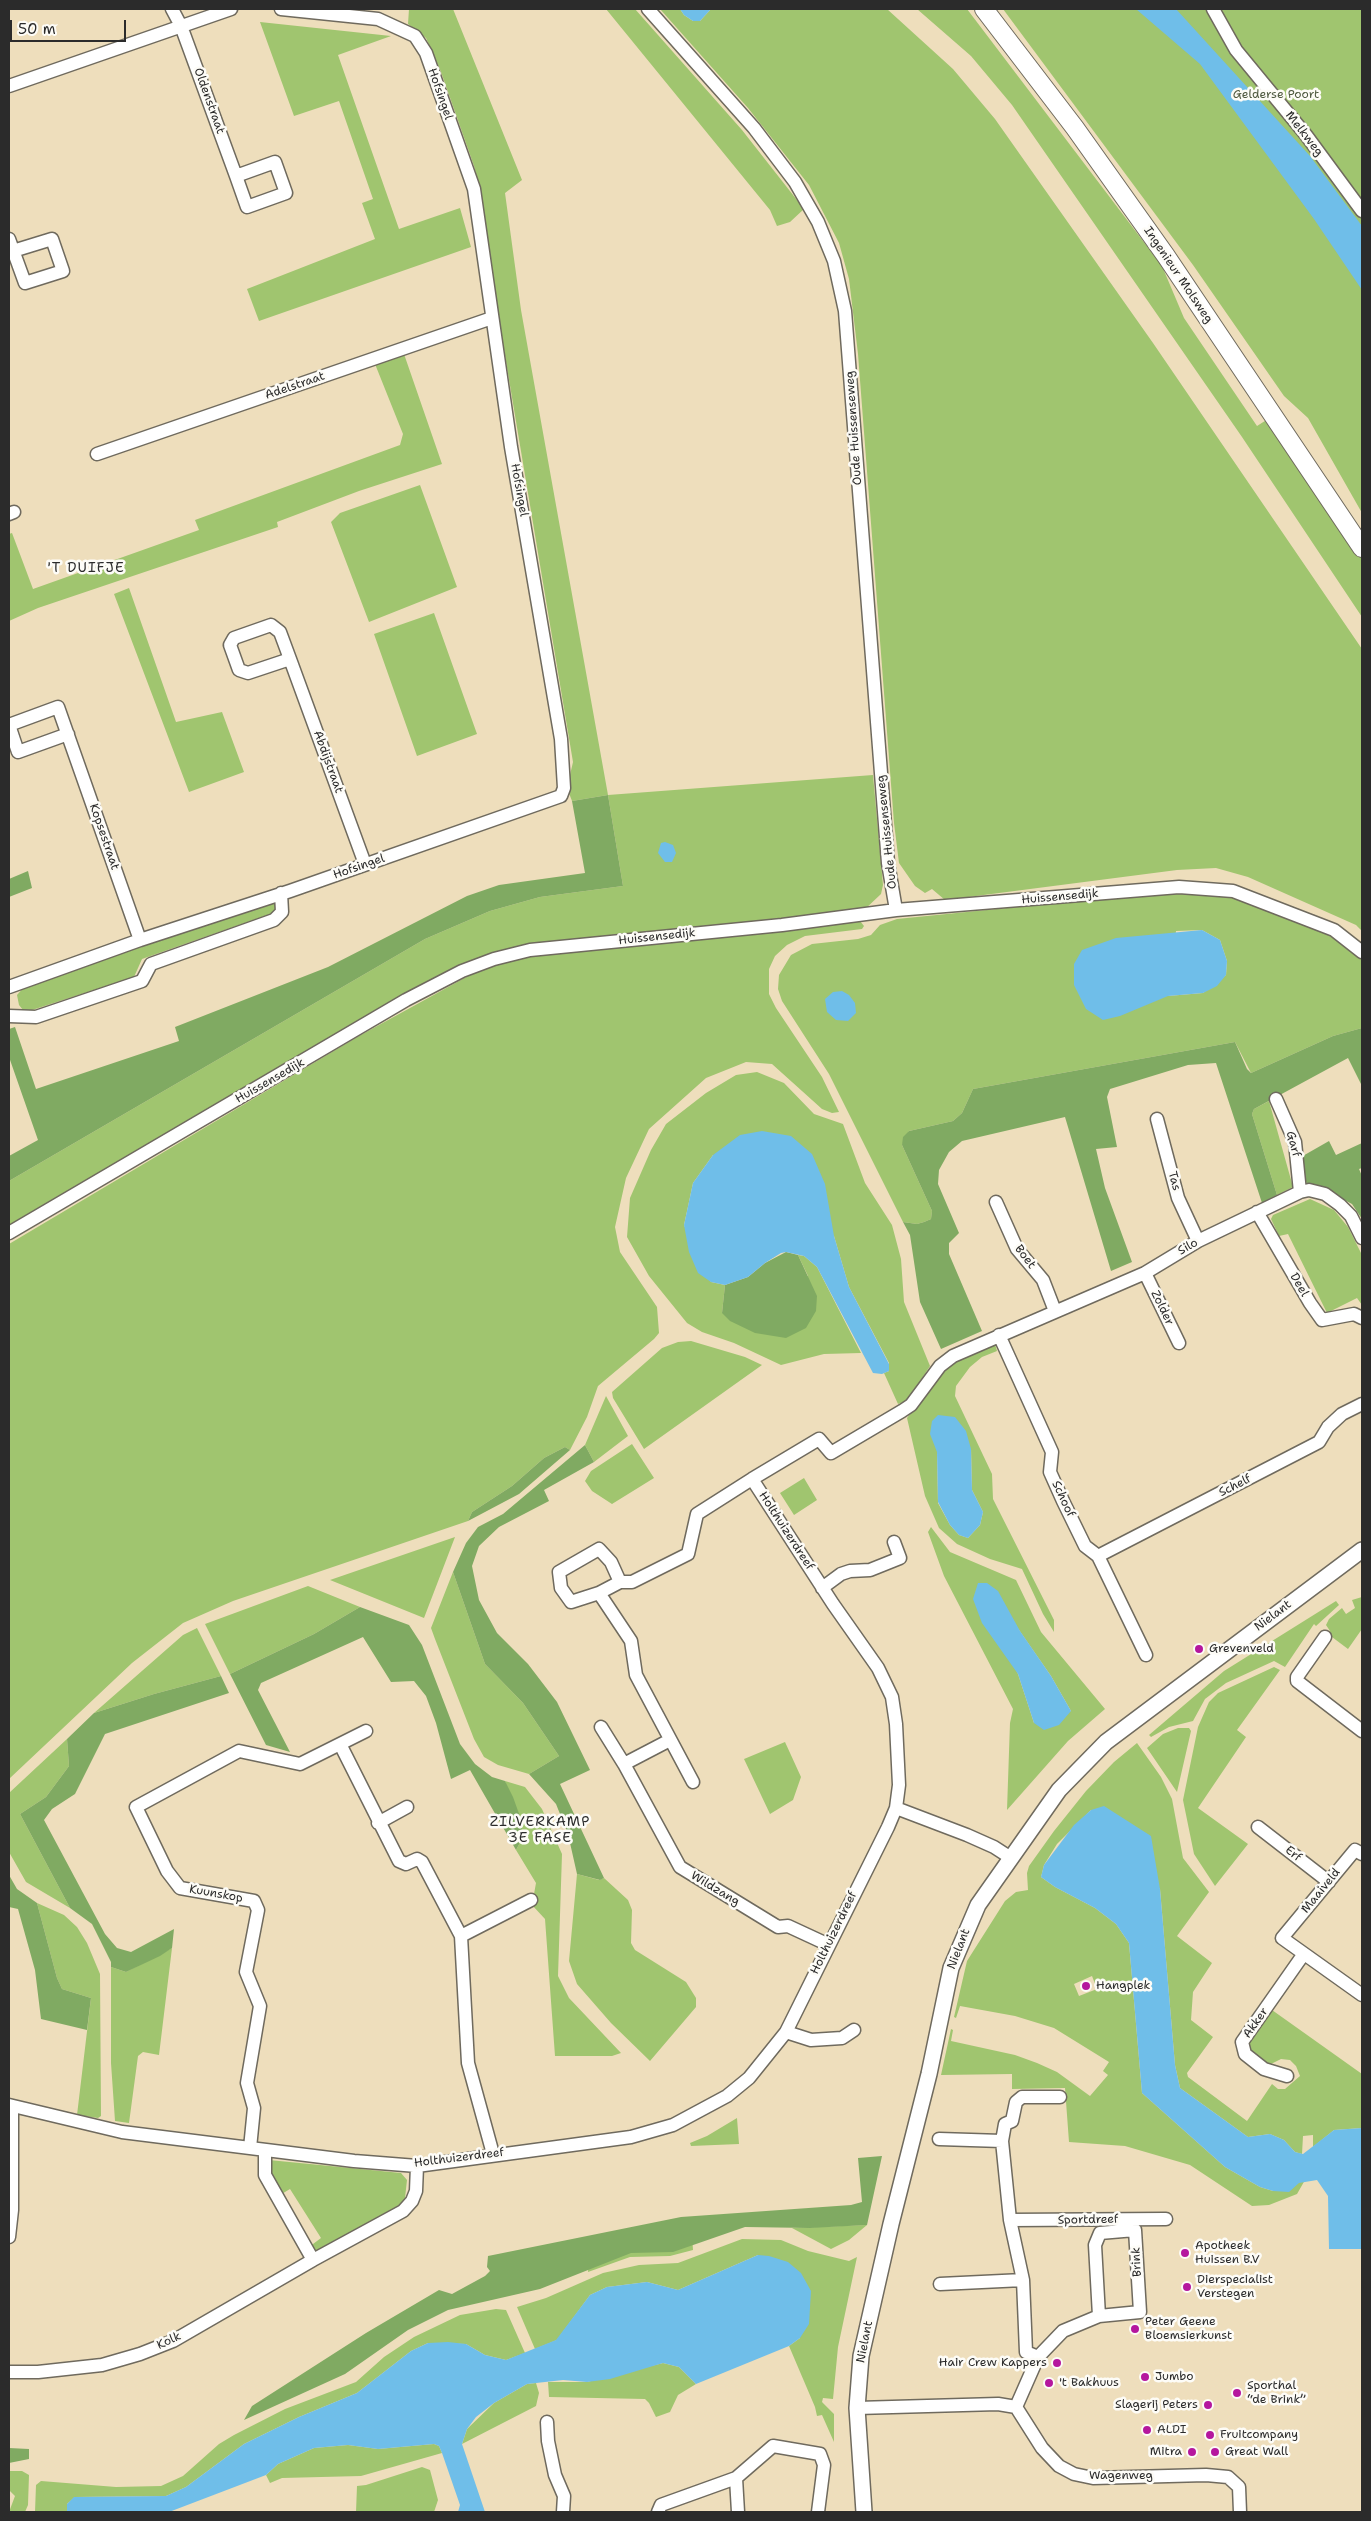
<!DOCTYPE html>
<meta charset="utf-8">
<style>
body{margin:0}
#map{position:relative;width:1371px;height:2521px;overflow:hidden;background:#eedebc;font-family:"Shantell Sans",sans-serif}
canvas{display:block}
.frame{position:absolute;inset:0;border:10px solid #2b2b2b;pointer-events:none}
.scale{position:absolute;left:10px;top:20px;width:116px;height:22px;box-sizing:border-box;border:2px solid #2b2b2b;border-top:0;padding-left:6px;font-size:15px;line-height:18px;white-space:nowrap;color:#2b2b2b;-webkit-text-stroke:4px #fdfcf7;paint-order:stroke}
</style>
<div id="map">
<canvas width="1371" height="2521"></canvas>
<div class="frame"></div>
<div class="scale">50 m</div>
</div>
<script>
const ctx = document.querySelector('canvas').getContext('2d');
ctx.lineJoin = 'round';
function paint(path, color) { ctx.fillStyle = color; ctx.fill(path, 'evenodd'); }
const toPath = rows => new Path2D(rows.map(r => 'M' + r).join(''));
function strokePath(path, color, width, dash) { ctx.strokeStyle = color; ctx.lineWidth = width; ctx.lineCap = dash ? 'butt' : 'round'; ctx.setLineDash(dash || []); ctx.stroke(path); }
function write(font, color, halo, rows, align = 'center') {
  ctx.font = font + ' "Shantell Sans",sans-serif'; ctx.lineWidth = 5; ctx.setLineDash([]); ctx.textBaseline = 'middle'; ctx.strokeStyle = halo; ctx.fillStyle = color; for (const [text, x, y, turn = 0] of rows) {
    ctx.save(); ctx.translate(x, y); ctx.rotate((+turn || 0) * Math.PI / 180); ctx.textAlign = isNaN(turn) ? turn : align; if (halo) ctx.strokeText(text, 0, 0); ctx.fillText(text, 0, 0); ctx.restore();
  }
}
const green = toPath([
 [409,9,453,9,522,180,505,193,521,310,608,795,873,775,883,885,881,894,863,911,492,955,9,1228,9,1181,425,939,490,911,540,897,623,886,608,795,572,801,567,788,573,762,488,254,481,193,474,166,441,72,426,38,408,24],
 [606,9,635,9,742,130,804,209,790,222,777,226,770,210],
 [660,9,680,9,684,15,693,21,700,21,711,9,887,9,953,69,995,119,1153,343,1362,649,1362,931,1356,925,1248,877,1216,868,1177,870,945,900,932,889,925,893,915,886,899,863,894,823,858,354,849,279,839,243,809,185,748,108],
 [917,9,967,9,1162,266,1184,318,1257,426,1268,419,1362,559,1362,617,1242,437,1012,105,971,56],
 [1003,9,1362,9,1362,513,1308,418,1284,396,1193,265],
 [260,22,391,36,338,55,399,229,460,208,471,247,259,321,247,289,375,239,362,203,373,199,339,101,294,116],
 [404,354,442,464,359,491,277,522,278,527,38,608,9,621,9,534,12,533,33,589,199,530,195,520,400,445,403,434,375,364],
 [420,485,457,587,369,622,331,522,340,513],
 [129,588,176,722,222,712,244,772,189,792,114,594],
 [434,613,477,734,417,756,374,634],
 [1185,890,1218,891,1276,911,1330,936,1362,958,1362,1028,1333,1036,1251,1073,1235,1042,973,1089,962,1113,953,1121,909,1131,902,1145,932,1211,931,1219,924,1222,917,1224,903,1222,829,1074,782,1001,778,989,779,975,791,955,812,944,858,939,871,935,880,925,897,919],
 [1202,930,1220,940,1227,961,1226,975,1203,993,1168,996,1176,931],
 [273,897,278,904,276,912,142,959,134,977,29,1011,23,1010,19,1005,17,995,24,987],
 [860,921,864,926,862,929,805,936,787,945,775,956,769,969,769,994,776,1008,822,1077,839,1112,832,1113,822,1109,772,1064,746,1062,706,1078,649,1129,626,1178,615,1227,620,1252,657,1307,659,1333,654,1339,598,1386,587,1417,570,1450,565,1447,544,1458,512,1486,472,1512,468,1521,233,1601,183,1623,132,1663,9,1779,9,1244,359,1036,470,975,530,953],
 [757,1072,784,1083,814,1114,843,1124,865,1183,892,1225,901,1259,904,1302,930,1366,908,1400,898,1404,884,1373,889,1371,889,1363,849,1287,834,1236,713,1155,693,1183,684,1225,711,1282,725,1285,722,1313,808,1276,798,1255,804,1256,817,1267,861,1353,824,1354,781,1365,734,1343,702,1332,687,1323,649,1276,627,1237,630,1198,651,1150,666,1124,706,1093,736,1075],
 [1269,1101,1293,1187,1277,1195,1252,1114,1254,1109],
 [1310,1199,1334,1210,1348,1227,1362,1255,1362,1305,1357,1298,1327,1313,1288,1234,1279,1236,1271,1219,1273,1215],
 [691,1341,745,1357,762,1365,644,1449,613,1398,612,1392,662,1348,678,1342],
 [995,1344,997,1351,982,1357,970,1367,956,1386,955,1396,992,1474,993,1499,1054,1620,1054,1632,1043,1614,1022,1569,990,1559,957,1544,939,1528,925,1496,907,1418,949,1363],
 [971,1449,972,1490,983,1512,980,1525,968,1538,959,1535,950,1525,938,1503,937,1452],
 [606,1396,628,1436,594,1462,585,1445],
 [632,1444,654,1478,612,1504,592,1491,585,1481,591,1471],
 [804,1478,817,1500,794,1515,780,1493],
 [931,1527,950,1552,1016,1580,1041,1632,1105,1709,1068,1741,1007,1810,1010,1723,1013,1709,944,1576,928,1532],
 [978,1583,987,1584,1051,1676,1071,1711,1034,1723,1018,1674],
 [455,1537,424,1618,330,1580],
 [453,1572,485,1664,523,1703,559,1756,529,1774,498,1765,484,1757,474,1739,435,1639,431,1628],
 [308,1586,360,1607,314,1634,230,1674,205,1624],
 [1362,1597,1362,1629,1348,1649,1328,1634,1330,1631,1326,1625,1329,1619,1342,1608,1346,1614,1355,1608,1352,1600],
 [1336,1601,1339,1605,1316,1626,1314,1624,1285,1667,1274,1661,1226,1683,1205,1699,1193,1721,1169,1727,1151,1737,1149,1735,1224,1671],
 [197,1628,221,1676,154,1694,94,1713,183,1635],
 [1274,1667,1280,1670,1237,1730,1246,1737,1198,1808,1248,1844,1215,1886,1194,1854,1183,1800,1198,1727,1209,1702,1218,1693],
 [1178,1728,1189,1728,1191,1731,1177,1792,1147,1748,1163,1734],
 [67,1739,69,1766,46,1797,20,1814,70,1908,26,1882,9,1852,9,1793],
 [785,1742,801,1777,793,1800,770,1814,744,1759],
 [1137,1743,1161,1777,1172,1799,1183,1858,1209,1892,1177,1936,1212,1963,1193,1992,1191,2020,1213,2037,1187,2073,1188,2077,1247,2121,1272,2084,1278,2089,1285,2089,1300,2076,1296,2066,1290,2060,1281,2059,1269,2065,1255,2057,1249,2047,1251,2037,1272,2010,1362,2074,1362,2128,1334,2130,1313,2147,1313,2135,1303,2136,1302,2154,1295,2152,1284,2140,1270,2134,1248,2137,1180,2088,1175,2065,1160,1889,1091,1810,1057,1844,1044,1865,1041,1877,1055,1887,1095,1908,1116,1924,1129,1943,1142,2093,1225,2167,1260,2187,1273,2191,1305,2180,1297,2194,1269,2205,1252,2206,1190,2165,1125,2146,1069,2142,1065,2088,1012,2089,1012,2074,941,2075,951,2029,953,2030,951,2041,1015,2055,1037,2063,1057,2072,1090,2096,1108,2075,1103,2071,1109,2062,1054,2028,1015,2016,960,2006,956,2018,954,2017,967,1961,1005,1901,1016,1892,1028,1890,1027,1873,1029,1866,1054,1831,1086,1791,1114,1762],
 [1092,1976,1097,1989,1079,1996,1074,1984],
 [505,1781,525,1787,542,1809,562,1854,558,1976,569,1998,621,2053,612,2056,555,2056,545,1919,532,1905,536,1883,516,1850,522,1839],
 [577,1874,599,1880,604,1878,628,1900,632,1910,631,1943,635,1950,686,1982,696,1998,696,2007,650,2061,611,2023,577,1984,569,1961],
 [37,1903,64,1915,77,1927,87,1943,100,1974,101,2116,98,2118,77,2115,91,1998,62,1989,57,1978],
 [172,1948,159,2055,143,2052,138,2056,129,2123,115,2121,111,2063,111,1967,126,1972],
 [737,2118,739,2144,691,2146,690,2143,707,2136],
 [269,2160,401,2173,407,2180,405,2198,401,2205,313,2255,309,2247,321,2238,290,2189,280,2195,268,2171],
 [867,2225,849,2240,831,2249,792,2228],
 [692,2236,693,2250,670,2256,630,2257,588,2272,589,2257],
 [742,2239,781,2240,808,2251,849,2261,857,2257,838,2347,833,2399,823,2398,822,2402,834,2414,834,2442,822,2415,817,2416,815,2407,789,2346,800,2338,758,2255,678,2290,647,2282,607,2287,590,2295,557,2340,535,2349,517,2307,546,2298,603,2273,639,2265,678,2263],
 [496,2309,506,2310,525,2353,506,2360,485,2355,466,2344,428,2343,411,2351,357,2393,299,2417,244,2444,186,2487,166,2496,75,2497,67,2504,67,2512,35,2512,36,2485,41,2481,116,2487,161,2486,183,2476,219,2444,234,2435,285,2409,356,2382,384,2357,414,2337,460,2315],
 [663,2363,679,2367,696,2384,678,2395,670,2412,656,2417,649,2403,645,2399,549,2397,548,2382,587,2382],
 [536,2383,539,2393,536,2406,462,2444,467,2429,494,2403,527,2384],
 [434,2444,439,2446,442,2453,361,2476,282,2478,270,2483,266,2475,278,2464,314,2448,348,2445,378,2449],
 [422,2467,430,2470,438,2500,434,2512,356,2512,357,2486,366,2485],
 [9,2471,22,2471,29,2475,28,2505,25,2512,9,2512,15,2496,9,2490]
]);
const forest = toPath([
 [608,795,623,886,540,897,490,911,425,939,9,1181,9,1156,38,1140,9,1057,9,1029,15,1027,36,1089,179,1041,175,1027,328,967,467,896,499,885,585,873,572,801],
 [28,871,32,888,9,897,9,879],
 [1362,1028,1362,1086,1348,1058,1254,1109,1252,1114,1277,1195,1262,1203,1216,1063,1188,1065,1110,1089,1107,1097,1117,1147,1096,1149,1105,1188,1132,1262,1111,1271,1065,1117,962,1141,949,1152,939,1170,938,1184,959,1233,949,1243,949,1254,982,1331,941,1349,920,1302,910,1235,903,1222,917,1224,924,1222,931,1219,932,1211,902,1145,903,1137,909,1131,953,1121,962,1113,973,1089,1235,1042,1247,1069,1251,1073,1333,1036],
 [1329,1141,1336,1155,1362,1143,1362,1168,1359,1169,1362,1176,1362,1219,1352,1204,1316,1185,1307,1186,1301,1157],
 [786,1252,798,1255,817,1296,816,1311,806,1328,786,1338,755,1333,730,1321,722,1313,725,1285,748,1277,765,1263],
 [585,1445,594,1462,544,1490,549,1501,499,1527,479,1546,472,1566,479,1600,497,1633,528,1664,557,1702,590,1770,560,1784,604,1878,600,1880,577,1874,568,1834,556,1804,529,1774,559,1756,523,1703,485,1664,453,1572,466,1543,478,1527,503,1514],
 [565,1447,570,1450,519,1494,468,1521,472,1512,512,1486,544,1458],
 [360,1607,409,1625,422,1645,460,1744,475,1764,492,1777,505,1781,513,1797,522,1822,522,1839,516,1850,470,1770,451,1779,436,1723,426,1696,414,1681,391,1682,363,1637,261,1683,258,1690,290,1752,266,1745,230,1674,314,1634],
 [221,1676,229,1693,105,1734,75,1794,52,1809,44,1820,105,1934,117,1948,131,1952,174,1929,172,1948,160,1956,126,1972,111,1967,111,1962,92,1924,70,1908,20,1814,46,1797,69,1766,67,1739,94,1713,154,1694],
 [9,1875,17,1889,37,1903,57,1978,62,1989,91,1998,87,2030,41,2019,35,1970,18,1909,9,1907],
 [882,2156,867,2225,810,2228,745,2227,673,2252,631,2253,540,2289,448,2310,408,2330,345,2374,244,2420,252,2406,366,2333,439,2290,452,2294,485,2276,490,2271,487,2267,488,2256,681,2217,851,2205,862,2202,858,2158],
 [9,2448,29,2449,29,2459,9,2463]
]);
const water = toPath([
 [680,9,711,9,700,21,693,21,684,15],
 [1136,9,1176,9,1310,156,1362,226,1362,290,1314,219,1200,64],
 [665,842,673,845,676,853,672,862,665,862,658,853,661,843],
 [1202,930,1220,940,1227,961,1226,975,1217,986,1203,993,1168,996,1120,1016,1103,1020,1086,1009,1074,985,1074,964,1082,950,1116,938],
 [842,991,849,995,855,1003,856,1013,848,1021,836,1020,827,1012,825,999,833,992],
 [762,1131,791,1136,812,1154,825,1184,834,1236,849,1287,889,1364,889,1371,882,1374,873,1373,817,1267,804,1256,786,1252,781,1253,765,1263,748,1277,725,1285,711,1282,698,1273,689,1252,684,1225,693,1183,713,1155,740,1135],
 [938,1415,955,1417,966,1431,971,1449,972,1490,983,1512,980,1525,968,1538,959,1535,950,1525,938,1502,937,1452,930,1434,932,1421],
 [978,1583,987,1583,998,1591,1020,1631,1051,1676,1071,1711,1059,1725,1044,1730,1034,1723,1018,1674,982,1623,973,1599],
 [1104,1806,1151,1836,1160,1889,1175,2065,1180,2088,1248,2137,1270,2134,1284,2140,1295,2152,1303,2154,1334,2130,1362,2128,1362,2249,1329,2249,1328,2196,1317,2180,1299,2183,1289,2192,1273,2191,1260,2187,1225,2167,1142,2093,1129,1943,1116,1924,1095,1908,1055,1887,1041,1877,1044,1865,1074,1825,1091,1810],
 [758,2255,769,2256,788,2262,801,2273,811,2291,809,2324,800,2338,789,2346,696,2384,679,2367,663,2363,610,2379,587,2382,563,2380,527,2384,494,2403,476,2417,467,2429,462,2444,485,2512,458,2512,460,2505,442,2453,439,2446,434,2444,378,2449,348,2445,314,2448,278,2464,266,2475,169,2512,67,2512,67,2504,74,2497,166,2496,186,2487,244,2444,299,2417,357,2393,411,2351,428,2343,448,2342,466,2344,485,2355,506,2360,556,2340,590,2295,607,2287,647,2282,678,2290]
]);
const minor = toPath([
 [172,9,181,26,236,176,247,207,286,193,275,162,236,176],
 [648,9,754,128,795,182,818,222,834,261,845,311,888,863,896,910],
 [1213,9,1236,50,1306,135,1362,211],
 [9,86,231,9],
 [9,239,25,283,63,271,52,239,13,251],
 [97,454,492,318],
 [9,514,14,512],
 [271,625,280,632,290,659,248,673,239,670,230,645,234,638,271,625],
 [290,659,365,864],
 [68,734,18,752,9,725,58,707,140,940],
 [9,987,140,940,290,891,561,796,564,788,561,739,511,447,474,189,426,53,415,36,378,19,281,9],
 [9,1016,36,1017,142,981,151,964,274,920,282,912,281,893],
 [1276,1099,1295,1142,1300,1192],
 [1157,1119,1178,1198,1198,1241],
 [996,1202,1017,1249,1043,1280,1055,1311],
 [1257,1212,1310,1303,1322,1320,1354,1314,1362,1318],
 [9,1233,406,1000,462,971,494,959,530,950,782,925,896,910,1179,887,1233,891,1334,930,1362,952],
 [1145,1273,1179,1343],
 [999,1335,1052,1452,1050,1472,1063,1501,1085,1546,1098,1556,1146,1655],
 [1098,1556,1319,1442,1328,1427,1342,1414,1362,1404],
 [620,1582,611,1562,599,1549,559,1572,561,1588,571,1602,599,1593,631,1641,636,1675,693,1782],
 [822,1588,841,1574,850,1571,870,1570,900,1558,894,1542],
 [599,1593,620,1582,632,1582,688,1554,697,1514,752,1479],
 [1325,1637,1297,1677,1297,1681,1362,1731],
 [601,1727,624,1764],
 [670,1740,624,1764,680,1867,778,1927,788,1926,829,1945],
 [340,1744,366,1731],
 [896,1808,967,1835,994,1847,1011,1858],
 [378,1823,407,1807],
 [1258,1827,1329,1882],
 [1362,1854,1355,1850,1282,1938,1362,1995],
 [786,2032,811,2040,842,2038,854,2030],
 [1287,2076,1264,2069,1245,2054,1242,2042,1303,1955],
 [9,2105,122,2132,354,2161,417,2166,631,2137,673,2125,727,2096,749,2078,786,2032,888,1827,896,1808,899,1785,896,1724,892,1697,878,1668,833,1604,752,1479,819,1439,831,1453,902,1411,911,1405,940,1366,953,1356,1145,1273,1198,1241,1300,1192,1309,1190,1325,1194,1340,1205,1351,1216,1362,1238],
 [939,2139,1002,2141],
 [250,2148,254,2108,247,2083,260,2006,246,1972,258,1910,254,1901,180,1888,167,1871,136,1807,239,1751,300,1764,340,1744,399,1861,406,1864,417,1859,422,1862,461,1936],
 [265,2151,265,2175,313,2260],
 [493,2154,468,2063,461,1936,531,1900],
 [1010,2220,1166,2219],
 [1135,2230,1140,2312,1099,2316,1095,2245,1100,2233,1135,2230],
 [9,2237,12,2210,12,2106],
 [940,2284,1023,2280],
 [1038,2357,1026,2352,1023,2280,1010,2220,1002,2141,1005,2124,1012,2121,1016,2102,1022,2097,1060,2097],
 [9,2372,38,2372,102,2365,140,2354,173,2341,313,2260,403,2211,412,2201,416,2191,417,2166],
 [1016,2407,1042,2448,1059,2466,1074,2474,1093,2478,1206,2475,1228,2477,1239,2487,1240,2512],
 [1016,2407,1038,2357,1063,2331,1099,2316],
 [857,2408,998,2404,1016,2407],
 [547,2422,548,2441,555,2475,564,2496,563,2512],
 [736,2478,738,2512],
 [658,2512,661,2505,736,2478,773,2446,820,2454,824,2465,818,2512]
]);
const tertiary = toPath([
 [864,2512,857,2408,861,2356,891,2224,929,2074,951,1968,978,1905,1059,1790,1106,1742,1362,1550]
]);
const secondary = toPath([
 [984,9,1075,128,1166,256,1362,548]
]);
const markers = [
 [1199,1649,5,"#b5179e"],
 [1086,1986,5,"#b5179e"],
 [1185,2253,5,"#b5179e"],
 [1187,2287,5,"#b5179e"],
 [1135,2329,5,"#b5179e"],
 [1057,2363,5,"#b5179e"],
 [1145,2377,5,"#b5179e"],
 [1049,2383,5,"#b5179e"],
 [1237,2393,5,"#b5179e"],
 [1208,2405,5,"#b5179e"],
 [1147,2430,5,"#b5179e"],
 [1210,2435,5,"#b5179e"],
 [1192,2452,5,"#b5179e"],
 [1215,2452,5,"#b5179e"]
];
const streetNames = [
 ["Hofsingel",440,94,71],
 ["Oldenstraat",209,101,70],
 ["Melkweg",1304,134,52],
 ["Ingenieur Molsweg",1178,275,56],
 ["Adelstraat",295,386,-19],
 ["Oude Huissenseweg",854,428,-94],
 ["Hofsingel",519,490,80],
 ["Abdijstraat",328,762,70],
 ["Oude Huissenseweg",887,832,-96],
 ["Kopsestraat",104,837,71],
 ["Hofsingel",359,867,-19],
 ["Huissensedijk",1060,897,-5],
 ["Huissensedijk",657,937,-6],
 ["Huissensedijk",270,1081,-30],
 ["Garf",1293,1144,75],
 ["Tas",1174,1181,75],
 ["Silo",1188,1247,-30],
 ["Boet",1025,1257,53],
 ["Deel",1299,1285,60],
 ["Zolder",1162,1308,64],
 ["Schelf",1235,1486,-27],
 ["Schoof",1063,1499,65],
 ["Holthuizerdreef",786,1531,57],
 ["Nielant",1273,1616,-37],
 ["Erf",1293,1854,38],
 ["Wildzang",715,1889,31],
 ["Maaiveld",1321,1891,-51],
 ["Kuunskop",216,1894,10],
 ["Holthuizerdreef",834,1933,-64],
 ["Nielant",959,1949,-69],
 ["Akker",1256,2023,-55],
 ["Holthuizerdreef",459,2158,-7],
 ["Sportdreef",1088,2220,-1],
 ["Brink",1137,2262,-93],
 ["Kolk",169,2341,-25],
 ["Nielant",865,2342,-79],
 ["Wagenweg",1121,2476]
];
const parkNames = [
 ["Gelderse Poort",1276,95]
];
const poiNames = [
 ["Grevenveld",1209,1649],
 ["Hangplek",1096,1986],
 ["Apotheek",1195,2246],
 ["Huissen B.V",1195,2260],
 ["Dierspecialist",1197,2280],
 ["Verstegen",1197,2294],
 ["Peter Geene",1145,2322],
 ["Bloemsierkunst",1145,2336],
 ["Hair Crew Kappers",1047,2363,"right"],
 ["Jumbo",1155,2377],
 ["'t Bakhuus",1059,2383],
 ["Sporthal",1247,2386],
 ["“de Brink”",1247,2400],
 ["Slagerij Peters",1198,2405,"right"],
 ["ALDI",1157,2430],
 ["Fruitcompany",1220,2435],
 ["Mitra",1182,2452,"right"],
 ["Great Wall",1225,2452]
];
const neighbourhoodNames = [
 ["'T DUIFJE",86,568],
 ["ZILVERKAMP",540,1822],
 ["3E FASE",540,1838]
];
paint(green, '#a0c56f');
paint(forest, '#80aa62');
paint(water, '#6fbee9');
strokePath(minor, '#6f6a5e', 15);
strokePath(tertiary, '#6f6a5e', 18);
strokePath(secondary, '#6f6a5e', 20);
strokePath(minor, '#fff', 12);
strokePath(tertiary, '#fff', 15);
strokePath(secondary, '#fff', 18);
for (const [x, y, r, color] of markers) { const dot = new Path2D(); dot.arc(x, y, r, 0, 2 * Math.PI); ctx.fillStyle = color; ctx.fill(dot); strokePath(dot, '#fdfcf7', 2); }
write('12px', '#2b2b2b', '#fdfcf7', streetNames);
write('12px', '#4e593f', '#fdfcf7', parkNames);
write('12px', '#2b2b2b', '#fdfcf7', poiNames, 'left');
ctx.letterSpacing = '1px';
write('14px', '#2b2b2b', '#fdfcf7', neighbourhoodNames);
ctx.letterSpacing = '0px';
</script>
